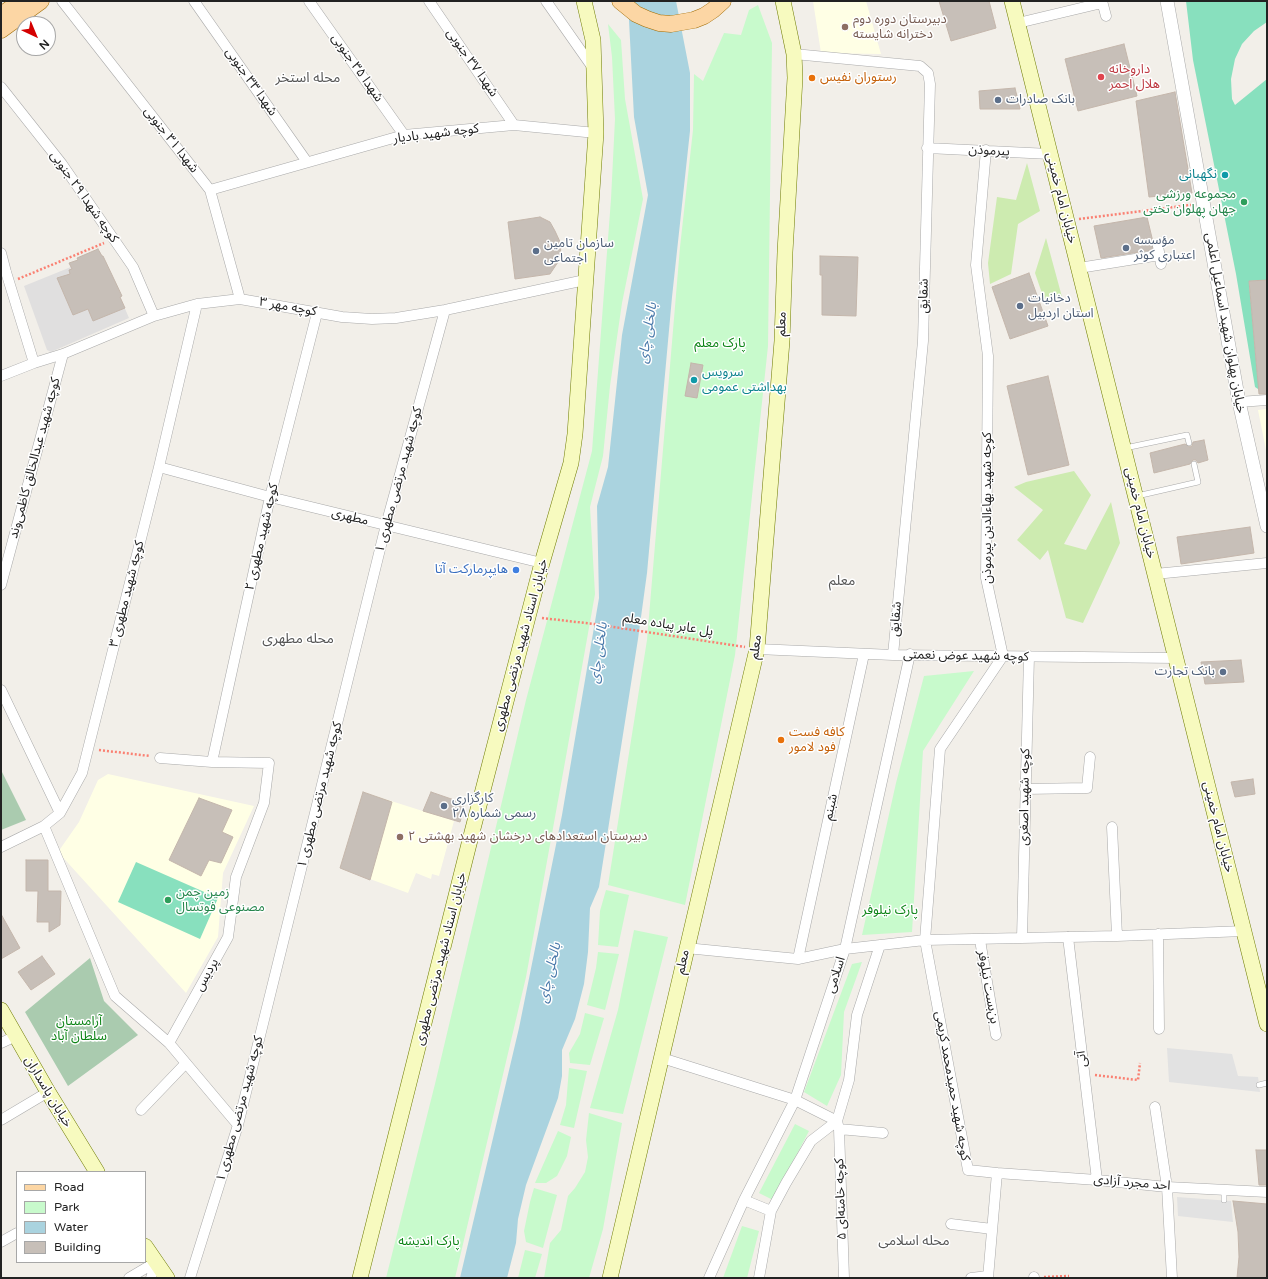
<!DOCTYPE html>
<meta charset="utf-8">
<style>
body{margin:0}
#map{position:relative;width:1268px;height:1279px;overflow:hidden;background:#f2efe9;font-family:"Varela Round",sans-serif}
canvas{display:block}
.frame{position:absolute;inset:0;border:2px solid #222;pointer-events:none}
.legend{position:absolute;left:16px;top:1171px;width:130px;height:92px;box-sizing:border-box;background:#fff;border:1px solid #a7a7a7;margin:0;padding:5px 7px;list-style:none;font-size:12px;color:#222}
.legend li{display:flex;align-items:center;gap:8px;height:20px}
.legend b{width:20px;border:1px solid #a7a7a7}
.north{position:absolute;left:16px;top:16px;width:40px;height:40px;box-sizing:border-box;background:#fff;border:1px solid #a7a7a7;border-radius:50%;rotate:136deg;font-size:11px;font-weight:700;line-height:16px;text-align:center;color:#222}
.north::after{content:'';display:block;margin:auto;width:14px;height:18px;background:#d40000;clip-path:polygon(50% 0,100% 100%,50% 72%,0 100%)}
</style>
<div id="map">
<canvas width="1268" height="1279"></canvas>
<div class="frame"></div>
<ul class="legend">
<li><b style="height:5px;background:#fcd6a4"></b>Road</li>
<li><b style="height:11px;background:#c8facc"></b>Park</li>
<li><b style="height:11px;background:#aad3df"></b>Water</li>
<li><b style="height:11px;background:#c7bfb8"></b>Building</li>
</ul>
<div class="north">N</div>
</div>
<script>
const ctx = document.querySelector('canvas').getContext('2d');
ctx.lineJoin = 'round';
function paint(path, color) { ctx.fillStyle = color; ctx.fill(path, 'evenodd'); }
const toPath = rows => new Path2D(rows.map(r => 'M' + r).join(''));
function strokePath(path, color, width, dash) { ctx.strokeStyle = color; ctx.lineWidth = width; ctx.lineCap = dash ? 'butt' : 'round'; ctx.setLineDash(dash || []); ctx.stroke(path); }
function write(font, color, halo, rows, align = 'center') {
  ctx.font = font + ' "Varela Round","Noto Sans Arabic",sans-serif'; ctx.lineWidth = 3; ctx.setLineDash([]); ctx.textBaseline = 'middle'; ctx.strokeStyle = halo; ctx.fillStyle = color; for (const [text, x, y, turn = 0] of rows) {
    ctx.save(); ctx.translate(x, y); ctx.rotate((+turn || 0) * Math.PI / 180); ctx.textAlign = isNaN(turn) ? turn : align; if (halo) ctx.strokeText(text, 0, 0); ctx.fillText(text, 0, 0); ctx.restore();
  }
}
const residential = toPath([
 [98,249,102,256,103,256,122,296,120,297,129,318,51,352,47,350,24,286,71,267,69,263,77,260,77,258]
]);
const education = toPath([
 [813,1,866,1,881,54,821,53],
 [1267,409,1267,455,1258,410],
 [108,774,254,806,223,873,218,937,186,993,58,852,79,822,98,780],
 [199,798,232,810,222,832,233,838,221,863,209,860,201,876,169,860],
 [363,792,454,821,439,876,432,874,431,879,416,873,408,893,340,868]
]);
const grass = toPath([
 [1027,163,1040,211,1018,224,1011,274,990,284,988,263,997,197,1016,200],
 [1046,238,1062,297,1046,305,1035,273],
 [1074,471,1091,495,1064,544,1086,550,1111,502,1120,543,1083,623,1066,618,1048,550,1040,560,1017,540,1043,510,1014,487,1026,482]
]);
const cemetery = toPath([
 [1,770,26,820,1,830],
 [90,958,104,1001,138,1035,68,1086,25,1012]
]);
const park = toPath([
 [758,5,772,43,768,346,735,655,685,905,608,885,647,640,680,247,693,130,694,74,703,81,724,33,741,35,749,10],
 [608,24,621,40,625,99,643,199,622,303,610,386,603,456,590,507,595,594,565,762,526,977,455,1278,386,1278,435,1084,526,700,592,451,611,199,615,119,612,57],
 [974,671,923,751,912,932,862,935,896,783,924,676],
 [606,890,629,895,618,947,598,945,600,911],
 [634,930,668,937,623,1114,590,1108,618,1010],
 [598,952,619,954,605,1010,587,1005,596,968],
 [862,962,844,1012,841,1075,827,1106,804,1092,852,964],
 [585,1013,604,1018,590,1065,570,1063,569,1053,580,1034],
 [569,1068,587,1071,574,1128,560,1125,566,1105],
 [589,1113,622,1123,603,1229,589,1278,544,1278,550,1243,561,1230,568,1196,575,1188,585,1172,588,1157,586,1140],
 [795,1124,809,1131,773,1200,759,1193],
 [558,1131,571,1137,567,1156,557,1176,546,1183,535,1183],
 [534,1188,557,1195,543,1248,526,1242,524,1231,530,1202],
 [742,1226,759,1231,747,1278,723,1278],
 [525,1250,542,1254,535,1278,518,1278]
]);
const pitch = toPath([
 [1186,1,1267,1,1267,22,1254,31,1242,44,1235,59,1231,79,1232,99,1235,105,1267,79,1267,280,1249,281,1258,380,1267,379,1267,395,1255,387,1236,274,1193,60],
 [136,862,218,898,200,939,118,902]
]);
const parking = toPath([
 [1167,1048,1232,1054,1238,1076,1258,1077,1260,1092,1169,1082],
 [1177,1197,1231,1201,1233,1222,1178,1216]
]);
const water = toPath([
 [628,1,676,1,690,73,690,131,672,297,647,573,638,639,599,887,590,908,588,952,584,984,575,1019,562,1050,562,1076,558,1098,526,1185,518,1219,516,1243,507,1278,460,1278,519,1028,562,815,599,598,597,506,608,467,622,335,648,195,634,117]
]);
const building = toPath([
 [939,1,989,1,996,28,951,41,939,1],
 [1124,44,1137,96,1078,111,1065,59,1124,44],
 [1015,88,1020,109,980,109,979,91,1015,88],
 [1175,92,1192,193,1149,197,1136,101,1175,92],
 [540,217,550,222,555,231,561,244,560,259,550,274,515,279,508,222,540,217],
 [1147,217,1153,242,1152,250,1101,258,1094,226,1147,217],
 [98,249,102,256,103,256,122,296,120,297,125,308,93,321,88,309,73,315,57,278,70,274,69,270,72,269,69,263,78,260,77,258,98,249],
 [820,256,858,257,856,316,822,315,822,275,820,275,820,256],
 [1029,273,1048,326,1010,339,992,287,1029,273],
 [1267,280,1267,394,1259,394,1249,281,1267,280],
 [691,363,703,365,697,398,685,396,691,363],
 [1048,376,1069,465,1028,475,1007,386,1048,376],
 [1204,440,1208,460,1198,463,1196,460,1193,460,1190,464,1154,473,1150,453,1185,444,1190,447,1192,446,1193,442,1204,440],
 [1250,527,1254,553,1181,564,1177,537,1250,527],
 [1241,660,1244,682,1205,684,1201,662,1241,660],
 [1253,779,1255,794,1235,797,1231,782,1253,779],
 [363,792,392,802,370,880,340,868,363,792],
 [431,792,463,803,464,809,460,822,423,811,431,792],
 [199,798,232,810,222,832,233,837,221,863,209,860,201,876,169,860,199,798],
 [26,860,48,860,48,891,61,891,60,925,49,932,49,922,37,922,38,891,26,891,26,860],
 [1,914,20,948,1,959,1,914],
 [42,956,55,974,31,990,18,972,42,956],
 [1256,1150,1267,1150,1267,1185,1259,1185,1256,1150],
 [1233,1201,1267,1204,1267,1278,1237,1278,1239,1257,1238,1232,1233,1201]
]);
const path = toPath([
 [1079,219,1191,205],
 [18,279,104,243],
 [542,618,594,624,745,647],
 [99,750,150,756],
 [1095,1075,1138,1080,1140,1063],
 [1044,1277,1069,1276]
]);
const service = toPath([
 [1125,448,1187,435,1189,443],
 [1137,496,1198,482,1194,464],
 [1259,1085,1267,1083],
 [1224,1190,1224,1200]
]);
const minor = toPath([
 [62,1,210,190,240,299],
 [194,1,307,162],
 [309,1,404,135],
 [429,1,514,125],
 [546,1,593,68],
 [1102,1,1106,16],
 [1018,23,1102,3],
 [794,54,920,66,928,73,930,84,923,341,893,655],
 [1,87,62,164,133,267,154,316],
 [927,148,1050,154],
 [986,150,976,265,988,356,986,578,1003,656,940,749,925,940,968,1170,997,1173,988,1278],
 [210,190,404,135,514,125,596,133],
 [1158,246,1161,264],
 [1,253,6,272,34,363],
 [1079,268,1160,255],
 [1,376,34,363,63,354,154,316,197,304,240,299,342,317,372,319,396,318,445,310,585,280],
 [1239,402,1267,400],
 [159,467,270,497,542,563],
 [1155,574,1267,563],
 [1,585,63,354],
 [757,649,893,655,1176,658],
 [1,690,60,813],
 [212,762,270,497,317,313],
 [1025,789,1087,788,1090,757],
 [44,826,115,996,169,1043,228,937,236,877,264,803,269,763,212,762,160,758],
 [1112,827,1117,936],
 [1,847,44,826,60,813,82,773,159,467,197,304],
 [1158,934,1159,1029],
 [1068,937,1097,1180],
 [1022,938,1029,656],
 [980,940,996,1035],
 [686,948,798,959,845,949,925,940,1117,936,1244,931],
 [798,959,864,654],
 [1,1043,16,1036],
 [169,1043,238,1125],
 [662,1058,795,1100,837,1121],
 [1155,1107,1167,1187,1172,1278],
 [141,1110,186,1063],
 [1,1120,48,1092],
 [837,1121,839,1129,844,1278],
 [839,1129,883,1133],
 [997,1173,1097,1180,1167,1187,1267,1192],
 [744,1200,771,1211],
 [951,1224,992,1229],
 [1,1242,17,1233],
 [1034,1277,1034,1278],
 [129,1278,156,1262],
 [151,1278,156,1262],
 [190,1278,238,1125,386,525,445,310],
 [709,1278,744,1200,795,1100,845,949,910,654],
 [759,1278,771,1211,786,1183,811,1141,837,1121,849,1080,857,1015,880,945],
 [971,1278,988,1276]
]);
const tertiary = toPath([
 [1167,1,1239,402,1267,526]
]);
const secondary = toPath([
 [1012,1,1267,1024],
 [1,1010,48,1092,97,1172],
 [145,1246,167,1278],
 [360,1278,470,840,542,563,571,463,575,434,596,133,593,40,584,1],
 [610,1278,757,649,782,341,785,252,795,78,794,54,783,1]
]);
const primary = toPath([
 [620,1,636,14,647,19,659,23,671,24,694,20,704,16,713,10,723,1],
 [1,15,21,1],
 [1,30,41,1]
]);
const markers = [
 [845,27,4,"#8d6e63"],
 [1101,77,4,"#e0444e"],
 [812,78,4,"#e8710a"],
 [998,100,4,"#5c6f8a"],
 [1225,175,4,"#0f9aa8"],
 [1244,202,4,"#2e9e5b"],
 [1126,248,4,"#5c6f8a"],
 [536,251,4,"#5c6f8a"],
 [1020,306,4,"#5c6f8a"],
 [694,380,4,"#0f9aa8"],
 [516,570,4,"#3f7fe0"],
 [1223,672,4,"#5c6f8a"],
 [781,740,4,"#e8710a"],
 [444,806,4,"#5c6f8a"],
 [400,837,4,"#8d6e63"],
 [168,900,4,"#2e9e5b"]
];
const educationNames = [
 ["دبیرستان دوره دوم",853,20],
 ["دخترانه شایسته",853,35],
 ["دبیرستان استعدادهای درخشان شهید بهشتی ۲",408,837]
];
const streetNames = [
 ["شهدا ۳۷ جنوبی",472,63,55],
 ["شهدا ۳۵ جنوبی",357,68,55],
 ["شهدا ۳۳ جنوبی",251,82,55],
 ["کوچه شهید بادیار",436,134,-7],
 ["شهدا ۳۱ جنوبی",171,140,52],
 ["پیرموذن",989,151,3],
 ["کوچه شهدا ۲۹ جنوبی",84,197,55],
 ["خیابان امام خمینی",1061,198,76],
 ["شقایق",924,296,-89],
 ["کوچه مهر ۳",288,307,10],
 ["خیابان پهلوان شهید اسماعیل اعلمی",1225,323,80],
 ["معلم",782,324,-88],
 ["کوچه شهید عبدالخالق کاظمی‌وند",35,458,-75],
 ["کوچه شهید مرتضی مطهری ۱",399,480,-75],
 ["کوچه شهید بهاءالدین پیرموذن",988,508,-90],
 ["خیابان امام خمینی",1140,513,76],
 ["مطهری",350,517,14],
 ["کوچه شهید مطهری ۲",262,537,-77],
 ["کوچه شهید مطهری ۳",127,594,-76],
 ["شقایق",896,619,-85],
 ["پل عابر پیاده معلم",668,625,9],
 ["خیابان استاد شهید مرتضی مطهری",521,645,-75],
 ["معلم",756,647,-82],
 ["کوچه شهید عوض نعمتی",966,656,1],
 ["کوچه شهید مرتضی مطهری ۱",320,795,-76],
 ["کوچه شهید اصغری",1025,797,-89],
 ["شبنم",831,807,-78],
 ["خیابان امام خمینی",1218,827,76],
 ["خیابان استاد شهید مرتضی مطهری",441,959,-76],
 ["معلم",683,962,-78],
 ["پردیس",207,975,-61],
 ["اسلامی",836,975,-72],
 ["بن‌بست نیلوفر",988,987,80],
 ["آتی",1082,1059,-97],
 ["کوچه شهید حمیدمحمد کریمی",952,1086,80],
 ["خیابان پاسداران",48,1092,59],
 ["کوچه شهید مرتضی مطهری ۱",240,1109,-75],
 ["احد مجرد آزادی",1132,1183,5],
 ["کوچه خامنه‌ای ۵",841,1199,-92]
];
const healthNames = [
 ["داروخانه",1109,70],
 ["هلال احمر",1109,85]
];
const foodNames = [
 ["رستوران نفیس",820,78],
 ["کافه فست",789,733],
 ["فود لامور",789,748]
];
const serviceNames = [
 ["بانک صادرات",1006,100],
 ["مؤسسه",1134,241],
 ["اعتباری کوثر",1134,256],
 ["سازمان تامین",544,244],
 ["اجتماعی",544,259],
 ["دخانیات",1028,299],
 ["استان اردبیل",1028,314],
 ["بانک تجارت",1215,672,"right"],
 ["کارگزاری",452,799],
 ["رسمی شماره ۲۸",452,814]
];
const cultureNames = [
 ["نگهبانی",1217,175],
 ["سرویس",702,373,"left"],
 ["بهداشتی عمومی",702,388,"left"]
];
const leisureNames = [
 ["مجموعه ورزشی",1236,195],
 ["جهان پهلوان تختی",1236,210],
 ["زمین چمن",176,893,"left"],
 ["مصنوعی فوتسال",176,908,"left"]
];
const parkNames = [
 ["پارک معلم",720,344],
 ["پارک نیلوفر",890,911],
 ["آرامستان",79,1022],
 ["سلطان آباد",79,1037],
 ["پارک اندیشه",429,1242]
];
const shopNames = [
 ["هایپرمارکت آتا",508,570]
];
const neighbourhoodNames = [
 ["محله استخر",308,78],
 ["معلم",842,581],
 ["محله مطهری",298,639],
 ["محله اسلامی",914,1241]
];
const waterNames = [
 ["بالخلی چای",648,333,-81],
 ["بالخلی چای",599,653,-82],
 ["بالخلی چای",550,973,-77]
];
paint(residential, '#e0dfdf');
paint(education, '#ffffe5');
paint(grass, '#cdebb0');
paint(cemetery, '#aacbaf');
paint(park, '#c8facc');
paint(pitch, '#88e0be');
paint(parking, '#e2e2e2');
paint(water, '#aad3df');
paint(building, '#c7bfb8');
strokePath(building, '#c4b6ab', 1);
strokePath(service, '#a9a9a9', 6);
strokePath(minor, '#a9a9a9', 11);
strokePath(tertiary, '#a9a9a9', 14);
strokePath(secondary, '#707d05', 16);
strokePath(primary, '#a06b00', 17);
strokePath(path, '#fa8072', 2.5, [2, 2]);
strokePath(service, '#fff', 5);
strokePath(minor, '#fff', 10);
strokePath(tertiary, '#fff', 13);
strokePath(secondary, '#f7fabf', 15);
strokePath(primary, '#fcd6a4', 16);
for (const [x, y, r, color] of markers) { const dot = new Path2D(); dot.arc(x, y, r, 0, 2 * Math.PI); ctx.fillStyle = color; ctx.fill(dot); strokePath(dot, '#fff', 1.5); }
write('13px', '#785e54', '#fff', educationNames, 'left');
write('13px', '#222', '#fff', streetNames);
write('13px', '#be3a42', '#fff', healthNames, 'left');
write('13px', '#c56008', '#fff', foodNames, 'left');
write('13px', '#4e5e75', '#fff', serviceNames, 'left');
write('13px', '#0d838f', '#fff', cultureNames, 'right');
write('13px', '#27864d', '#fff', leisureNames, 'right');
write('13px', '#0c8416', '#fff', parkNames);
write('13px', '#366cbe', '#fff', shopNames, 'right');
write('14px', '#555', '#fff', neighbourhoodNames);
write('italic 14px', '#4a7aab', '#fff', waterNames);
</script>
